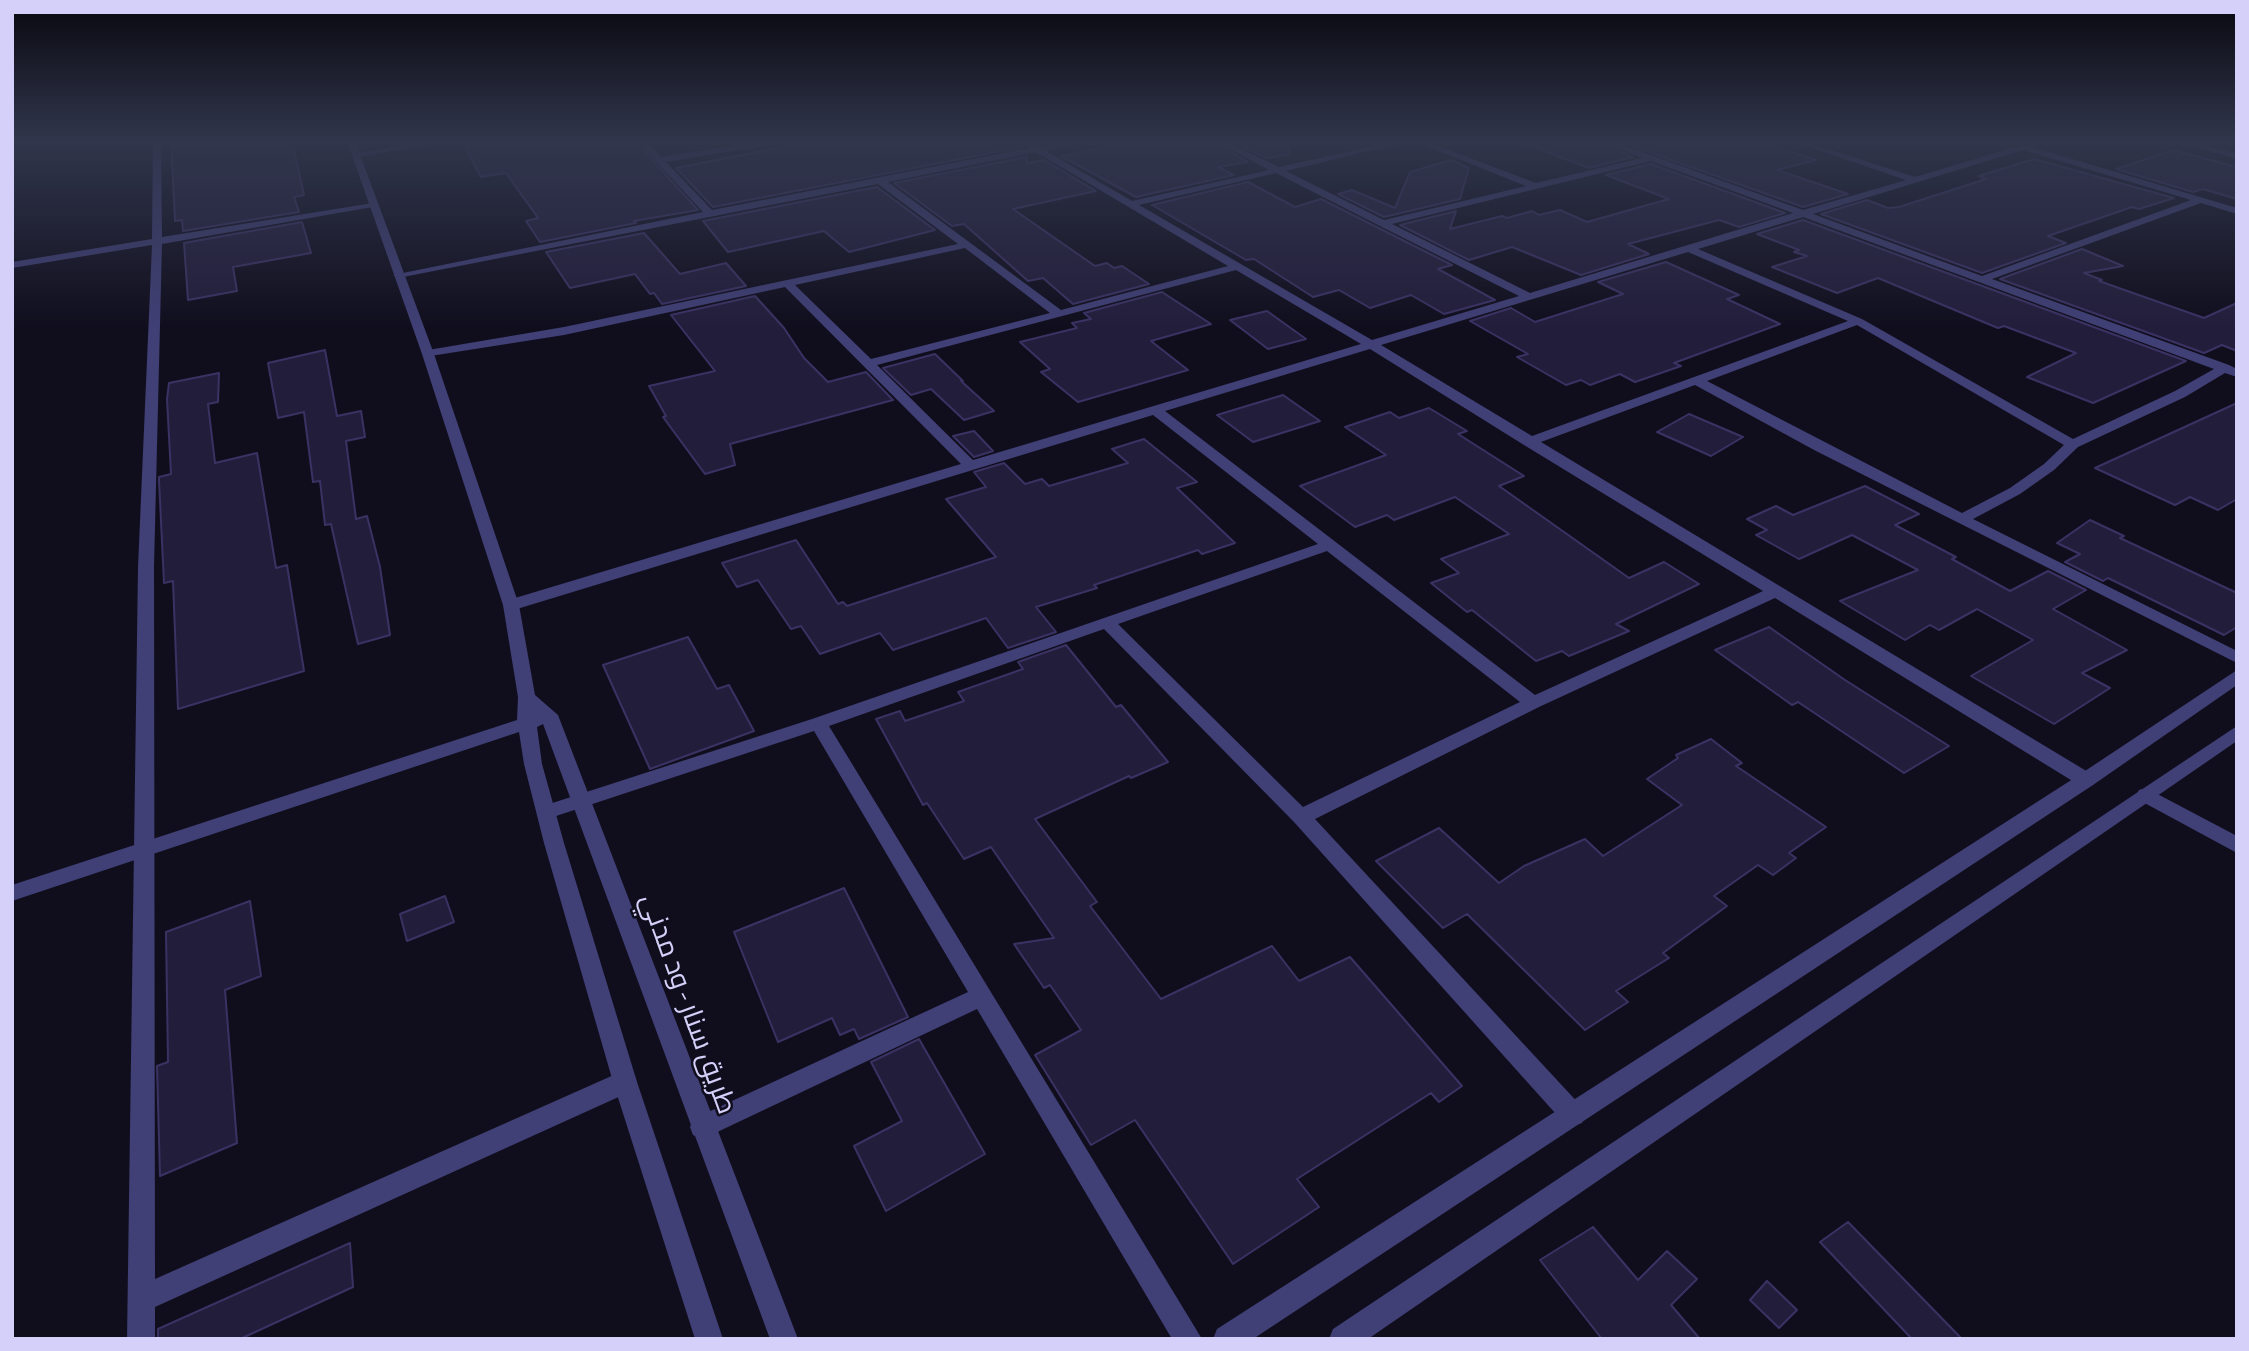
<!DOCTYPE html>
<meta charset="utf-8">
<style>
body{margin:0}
#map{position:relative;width:2249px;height:1351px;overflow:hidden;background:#100e1d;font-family:"Alegreya Sans",sans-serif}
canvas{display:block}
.frame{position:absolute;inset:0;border:14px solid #d4d0f9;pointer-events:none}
</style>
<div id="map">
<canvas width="2249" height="1351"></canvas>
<div class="frame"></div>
</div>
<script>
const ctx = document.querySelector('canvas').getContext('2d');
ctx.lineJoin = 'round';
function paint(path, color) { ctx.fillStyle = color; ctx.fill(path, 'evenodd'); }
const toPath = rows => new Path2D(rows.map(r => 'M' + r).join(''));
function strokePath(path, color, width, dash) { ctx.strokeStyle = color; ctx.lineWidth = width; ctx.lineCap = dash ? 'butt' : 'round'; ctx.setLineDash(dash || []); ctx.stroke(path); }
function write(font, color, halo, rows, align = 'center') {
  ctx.font = font + ' "Alegreya Sans",Cairo,sans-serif'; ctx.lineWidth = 5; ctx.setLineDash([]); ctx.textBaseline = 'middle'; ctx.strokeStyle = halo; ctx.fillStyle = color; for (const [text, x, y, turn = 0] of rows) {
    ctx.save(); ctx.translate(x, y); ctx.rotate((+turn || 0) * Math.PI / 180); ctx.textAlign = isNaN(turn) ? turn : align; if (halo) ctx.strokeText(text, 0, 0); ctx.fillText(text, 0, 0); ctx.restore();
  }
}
const building = toPath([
 [171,141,292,141,304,195,294,197,299,212,183,231,182,220,175,221,171,141],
 [494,141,635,141,698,210,634,221,636,223,540,242,526,221,538,218,506,173,481,177,464,145,494,141],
 [813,141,1017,141,1022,147,713,207,676,168,813,141],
 [1139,141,1213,141,1248,162,1218,167,1234,175,1136,197,1061,156,1139,141],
 [1230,141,1288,141,1290,154,1267,158,1230,141],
 [1523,141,1599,141,1633,157,1589,168,1523,143,1523,141],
 [1618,141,1757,141,1816,160,1777,170,1848,194,1803,207,1618,141],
 [2173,150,2237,167,2237,199,2203,189,2193,192,2116,169,2173,150],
 [1027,157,1027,163,1044,160,1096,191,1013,209,1095,266,1107,263,1114,268,1122,266,1149,284,1073,304,1043,278,1028,281,964,224,952,226,894,183,1027,157],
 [2034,159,2174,198,2139,209,2132,207,2048,236,2066,243,1982,273,1821,214,1867,200,1888,208,1899,207,1986,179,1978,176,2034,159],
 [1451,160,1469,168,1460,199,1384,217,1338,194,1352,190,1395,208,1410,172,1451,160],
 [1651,164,1785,213,1739,227,1719,220,1628,244,1649,254,1581,275,1512,247,1469,260,1400,225,1456,211,1450,229,1502,216,1507,218,1532,211,1539,215,1560,210,1587,222,1669,199,1606,175,1651,164],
 [1248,182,1295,207,1321,199,1452,265,1438,269,1495,300,1444,314,1411,295,1370,308,1339,290,1313,297,1254,259,1246,260,1152,205,1248,182],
 [877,187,935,230,849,252,824,231,728,252,703,221,877,187],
 [1803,220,2186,361,2093,403,2027,377,2076,353,2004,326,1998,328,1878,278,1837,293,1772,267,1807,256,1794,252,1799,250,1757,234,1803,220],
 [302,222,311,253,233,267,237,291,188,300,184,243,302,222],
 [644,233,680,274,726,263,746,286,662,304,654,293,650,294,635,274,570,288,546,252,644,233],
 [2082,249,2123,266,2084,273,2102,280,2099,281,2204,318,2237,303,2237,351,2222,345,2204,353,2000,279,2082,249],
 [1666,262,1739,295,1727,299,1780,324,1674,363,1681,366,1635,382,1620,374,1590,385,1581,380,1566,385,1517,357,1528,354,1470,321,1511,308,1535,322,1623,294,1598,282,1666,262],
 [1162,292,1211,324,1151,341,1188,370,1078,402,1041,372,1050,369,1020,342,1077,328,1072,323,1091,319,1084,313,1162,292],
 [755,296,784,328,804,358,828,382,866,372,893,400,730,444,735,465,705,474,663,417,666,416,649,386,715,371,671,315,755,296],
 [1267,311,1306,339,1268,349,1230,320,1267,311],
 [325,350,337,416,361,411,365,437,346,441,356,519,367,516,380,567,390,635,358,644,331,524,325,525,320,481,313,482,304,412,278,418,268,363,325,350],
 [935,354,963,381,961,381,994,411,964,420,931,389,911,395,883,368,935,354],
 [219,373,218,402,208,404,215,463,257,453,276,568,287,565,304,671,178,709,173,581,164,583,159,480,159,477,171,474,167,399,169,383,219,373],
 [1283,395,1320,421,1253,442,1217,415,1283,395],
 [2237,403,2237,499,2218,510,2190,497,2175,505,2095,468,2237,403],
 [1429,408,1467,431,1458,434,1524,476,1499,486,1629,578,1664,562,1699,584,1616,624,1629,631,1569,656,1562,651,1536,661,1472,610,1467,612,1431,583,1459,573,1441,559,1509,534,1455,497,1394,520,1387,515,1355,527,1300,486,1386,455,1345,427,1390,412,1399,418,1429,408],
 [1689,414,1743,437,1711,456,1657,432,1689,414],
 [974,431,993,451,974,457,953,436,974,431],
 [1144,439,1197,482,1177,488,1235,543,1202,554,1198,550,1094,585,1097,588,1036,607,1056,632,1008,648,986,618,893,650,880,633,820,654,801,626,791,629,758,580,737,587,722,563,796,540,838,604,843,602,847,606,996,557,946,499,986,487,974,472,1004,463,1025,484,1042,479,1049,486,1128,463,1112,449,1144,439],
 [1865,486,1919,514,1895,525,1956,557,1952,559,2010,591,2048,571,2086,590,2053,609,2127,650,2082,673,2110,688,2054,724,1971,676,2033,640,1977,609,1939,630,1930,625,1905,640,1840,601,1918,570,1852,535,1799,559,1756,535,1767,530,1747,519,1776,506,1793,515,1865,486],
 [2090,520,2124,536,2120,538,2237,593,2237,627,2224,635,2108,578,2103,581,2065,562,2080,554,2057,543,2090,520],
 [1769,627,1845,680,1949,746,1904,773,1798,702,1792,705,1715,650,1769,627],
 [688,637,717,689,729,685,754,731,650,769,603,665,688,637],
 [1066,645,1116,707,1121,705,1168,762,1131,778,1129,776,1035,819,1097,902,1090,906,1161,999,1272,946,1299,981,1350,957,1462,1086,1439,1102,1431,1093,1297,1179,1319,1207,1233,1264,1135,1120,1091,1145,1035,1055,1081,1030,1050,985,1044,988,1014,944,1054,938,991,847,964,859,927,803,923,805,876,719,900,711,905,721,964,701,958,692,1023,669,1018,662,1066,645],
 [1711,739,1742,763,1736,766,1826,827,1789,853,1796,858,1773,875,1758,865,1714,896,1727,906,1663,953,1669,958,1616,991,1628,1002,1585,1030,1467,914,1443,928,1376,861,1439,828,1499,883,1524,866,1585,839,1603,856,1682,805,1647,779,1678,758,1676,755,1711,739],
 [844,888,908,1017,859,1039,854,1029,840,1035,832,1018,778,1042,734,932,844,888],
 [445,896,454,922,407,941,400,914,445,896],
 [250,901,261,976,225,990,237,1143,160,1176,157,1066,168,1062,166,932,250,901],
 [919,1039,985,1154,886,1211,854,1146,902,1121,871,1062,919,1039],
 [1848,1222,1962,1339,1912,1339,1820,1242,1848,1222],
 [1593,1227,1638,1280,1667,1251,1697,1279,1671,1305,1700,1339,1602,1339,1540,1260,1593,1227],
 [350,1243,353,1287,240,1339,158,1339,158,1329,350,1243],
 [1767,1281,1797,1310,1779,1328,1750,1300,1767,1281]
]);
const minor = toPath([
 [153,141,161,141,162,237,373,203,378,206,162,244,154,567,155,1279,616,1074,625,1071,634,1074,637,1082,634,1090,155,1307,155,1339,127,1339,138,567,152,245,12,268,12,262,152,239,153,141],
 [429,141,448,141,356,157,352,154,429,141],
 [637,141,645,141,661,157,762,141,779,141,775,144,666,162,712,210,1029,148,1019,141,1028,141,1039,147,1085,141,1046,151,1132,201,1269,170,1215,141,1225,141,1279,167,1397,141,1410,141,1286,171,1384,220,1526,186,1414,141,1425,141,1536,183,1642,158,1601,141,1612,141,1803,210,1906,180,1792,141,1803,141,1915,177,2035,141,2047,141,2032,147,2237,208,2237,214,2201,203,1992,279,2229,365,2237,369,2237,377,2225,373,2185,397,2078,447,2054,470,2020,494,1973,519,2237,651,2237,663,1816,451,1695,385,1541,442,2093,775,2096,780,2093,785,2086,787,2079,785,1775,598,1539,707,1315,819,1582,1107,1585,1115,1582,1123,1573,1126,1564,1123,1294,822,1104,629,829,726,1202,1339,1172,1339,977,1009,711,1135,702,1139,693,1135,690,1127,693,1119,968,992,814,731,547,819,540,817,537,812,540,807,812,719,1318,544,1153,415,517,609,505,609,503,605,505,601,961,464,785,287,564,335,424,357,422,354,428,350,564,327,958,244,878,184,398,278,393,275,703,212,637,141],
 [2023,150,2191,200,1982,276,1813,214,2023,150],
 [1036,152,1228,266,1061,310,888,182,1036,152],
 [1651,161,1793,213,1530,293,1392,224,1651,161],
 [1276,173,1378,225,1519,296,1372,340,1139,205,1276,173],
 [1803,217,2214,369,2175,391,2073,439,1862,319,1698,249,1803,217],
 [965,248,1050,313,871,359,795,285,965,248],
 [1688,252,1848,321,1532,436,1381,345,1688,252],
 [1236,270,1361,344,973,460,877,365,1236,270],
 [1857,325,2064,445,2044,464,2010,488,1962,513,1707,381,1857,325],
 [1370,349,1524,445,1763,591,1535,695,1165,411,1370,349],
 [1327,551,1520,702,1303,807,1118,624,1327,551],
 [2146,788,2237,836,2237,853,2139,800,2136,795,2139,790,2146,788]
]);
const tertiary = toPath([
 [347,141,355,141,434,354,519,605,535,695,558,715,798,1339,770,1339,543,724,537,727,542,764,564,843,637,1082,723,1339,695,1339,613,1082,544,843,524,764,519,732,12,901,12,885,517,720,518,697,503,605,422,354,347,141],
 [2175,141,2187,141,2237,153,2237,159,2175,141],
 [2237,670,2237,685,2093,785,1253,1339,1213,1339,1217,1329,2079,775,2237,670],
 [2237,726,2237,741,1368,1339,1329,1339,1333,1329,2237,726]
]);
const nearStreetnames = [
 ["طريق سنار - ود مدني",688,1004,70]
];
paint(building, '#221d3b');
strokePath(building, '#3b3264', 2);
paint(minor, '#403f76');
paint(tertiary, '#403f76');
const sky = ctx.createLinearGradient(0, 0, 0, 330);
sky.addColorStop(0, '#090810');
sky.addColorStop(0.43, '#31364c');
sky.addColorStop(1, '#31364c00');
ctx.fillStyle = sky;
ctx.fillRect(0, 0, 2249, 330);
write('28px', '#d4d0f9', '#100e1d', nearStreetnames);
</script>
